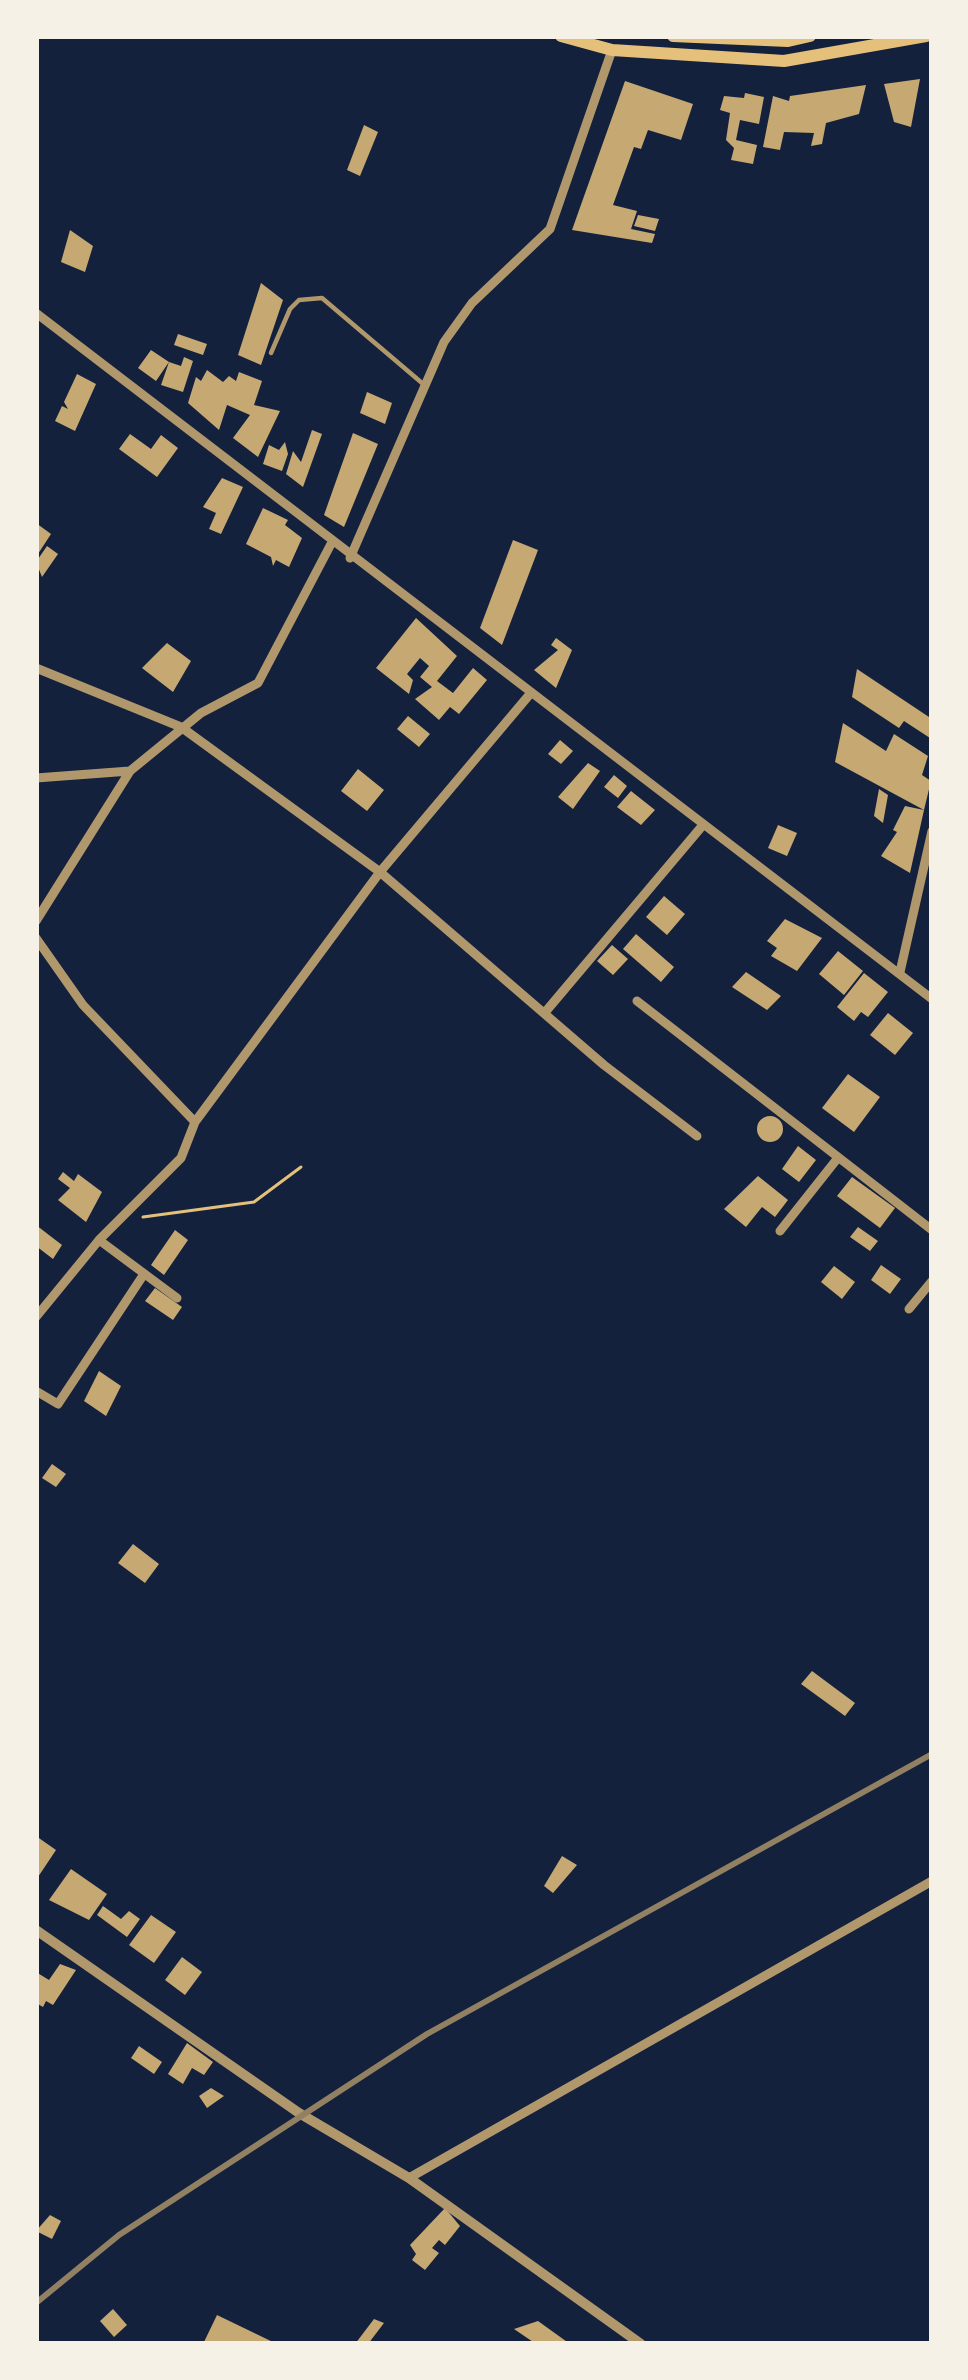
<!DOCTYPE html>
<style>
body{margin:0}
#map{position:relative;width:968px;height:2380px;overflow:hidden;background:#14213d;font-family:Roboto,sans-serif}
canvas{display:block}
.frame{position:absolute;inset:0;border:39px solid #f6f1e7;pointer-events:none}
</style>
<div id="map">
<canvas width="968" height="2380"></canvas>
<div class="frame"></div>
</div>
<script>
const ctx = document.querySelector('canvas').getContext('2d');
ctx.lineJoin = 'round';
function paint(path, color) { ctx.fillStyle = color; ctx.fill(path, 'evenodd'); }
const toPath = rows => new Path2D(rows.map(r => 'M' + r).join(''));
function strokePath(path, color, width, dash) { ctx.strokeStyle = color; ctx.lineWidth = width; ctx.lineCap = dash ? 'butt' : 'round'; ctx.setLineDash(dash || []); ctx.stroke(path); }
const building = toPath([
 [920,79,911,127,894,122,884,84],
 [625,81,693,104,681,140,648,130,641,149,634,147,613,205,637,211,631,229,655,234,652,243,572,230],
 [866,85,859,114,826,123,822,144,811,146,814,133,784,132,780,150,763,147,773,96,789,101,790,96],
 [745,93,764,97,759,124,740,120,736,140,757,145,753,164,731,160,734,148,726,140,730,113,720,110,724,96,744,98],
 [364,125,378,132,360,176,347,170],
 [638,215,659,219,655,231,634,226],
 [70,230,93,246,85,272,61,262],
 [261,283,283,300,261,365,238,355],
 [178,334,207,344,203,355,174,345],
 [151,350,169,362,156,381,138,368],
 [184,357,193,361,183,392,161,385,169,362,181,366],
 [207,370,223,382,229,376,236,381,239,372,262,381,254,405,280,411,258,457,233,438,250,415,227,405,219,430,188,403,196,377,201,381],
 [77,374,96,384,75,431,55,421,62,406,68,409,64,402],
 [367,392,392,403,385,424,360,413],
 [312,430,322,434,303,487,286,474,293,451,301,462],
 [353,433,378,444,344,527,324,515],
 [130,434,151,449,161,435,178,448,157,477,119,449],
 [285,442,288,454,282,471,263,464,269,445,279,450],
 [222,478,243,487,221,534,209,529,216,513,203,507],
 [263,508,288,520,285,525,302,538,289,567,276,560,273,566,271,557,246,544],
 [36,523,51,534,36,557],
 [513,540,538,550,502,645,480,628],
 [47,546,58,554,42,577,36,562],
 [416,618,457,656,437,681,453,693,473,668,487,680,459,714,450,707,439,720,415,699,432,687,420,677,429,666,420,658,407,674,413,680,409,694,376,668],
 [556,638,572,650,556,688,534,670,558,650,551,645],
 [167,643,191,661,173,692,142,668],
 [857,669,932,719,930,738,904,721,899,728,852,697],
 [408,716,430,734,419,747,397,729],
 [843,723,886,751,894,734,928,756,922,775,931,781,924,810,835,762],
 [560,740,573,751,561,764,548,754],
 [588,763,600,771,573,809,558,797],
 [358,769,384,790,367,811,341,791],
 [614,775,627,786,618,798,604,787],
 [879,789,888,795,883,823,874,816],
 [631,791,655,810,641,825,617,807],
 [905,806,924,810,910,873,881,856,897,832,893,830],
 [778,825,797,833,787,856,768,848],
 [664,896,685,914,667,935,646,917],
 [785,919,822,938,797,971,771,956,777,948,767,941],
 [636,934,674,967,661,982,623,949],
 [612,945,628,959,613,975,597,961],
 [838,951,863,971,844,995,819,974],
 [746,972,781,996,767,1010,732,987],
 [864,973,888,992,868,1017,861,1012,854,1021,837,1007],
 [888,1013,913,1033,895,1055,870,1035],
 [848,1074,880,1097,854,1132,822,1108],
 '757 1129a13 13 0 1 1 26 0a13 13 0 1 1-26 0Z',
 [798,1146,816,1160,799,1182,782,1169],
 [63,1172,74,1181,78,1174,102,1192,86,1222,58,1200,70,1188,58,1179],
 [758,1176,788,1200,775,1217,762,1207,746,1227,724,1209],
 [852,1177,895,1208,880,1228,837,1196],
 [36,1225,62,1245,53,1259,36,1246],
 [858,1227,878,1241,870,1251,850,1237],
 [175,1230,188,1240,164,1275,151,1265],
 [881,1265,901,1279,890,1294,871,1280],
 [834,1266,855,1282,842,1299,821,1282],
 [155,1288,182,1307,173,1320,145,1301],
 [99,1371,121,1386,106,1416,84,1401],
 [52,1464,66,1474,56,1487,42,1478],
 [133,1544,159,1564,145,1583,118,1563],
 [812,1671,855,1703,845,1716,801,1684],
 [36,1836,56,1850,36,1880],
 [562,1856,577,1865,553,1893,544,1886],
 [71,1869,107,1894,89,1920,49,1900],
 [103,1906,121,1919,129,1911,140,1919,127,1937,97,1915],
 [151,1915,176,1932,154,1963,129,1945],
 [182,1957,202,1972,185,1995,165,1980],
 [60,1964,76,1970,53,2005,46,2001,43,2007,36,2003,36,1972,49,1980],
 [187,2043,213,2062,204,2075,192,2068,183,2084,168,2074],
 [139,2046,162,2062,154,2074,131,2058],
 [211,2088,224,2096,207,2108,199,2096],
 [445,2208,460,2226,445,2245,439,2240,432,2248,439,2253,425,2270,412,2260,416,2254,410,2245],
 [50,2215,61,2221,52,2239,36,2231],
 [113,2309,127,2325,114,2337,100,2321],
 [217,2315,277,2344,203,2344],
 [374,2319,384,2323,368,2344,355,2344],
 [538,2321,570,2344,536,2344,514,2329]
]);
const path = toPath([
 [143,1217,254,1202,301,1167]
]);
const service = toPath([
 [271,353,290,309,299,300,322,298,422,383]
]);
const minor = toPath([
 [36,313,932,999],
 [350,558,444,342,472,303,550,229,612,50],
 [36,668,181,727,380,872,604,1065,697,1136],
 [36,778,130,771],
 [36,921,130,771,201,713,258,683,331,544],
 [36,938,83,1005,195,1122],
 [900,972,932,831],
 [637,1001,932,1230],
 [547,1010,703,825],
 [780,1231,837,1159],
 [99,1240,177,1298],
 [909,1309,932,1281],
 [36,1317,99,1240,181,1158,195,1122,380,872,530,694],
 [36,1391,58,1404,144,1274],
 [409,2178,932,1881]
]);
const tertiary = toPath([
 [36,1930,299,2113,409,2178,641,2344]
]);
const secondary = toPath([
 [561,36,612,50,784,61,926,36],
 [673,36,788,41,810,36]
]);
const rail = toPath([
 [36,2303,119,2235,427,2034,932,1754]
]);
paint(building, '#c6a872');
strokePath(path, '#e5c07b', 3);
strokePath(service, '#b1986c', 4.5);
strokePath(minor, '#b1986c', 9);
strokePath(tertiary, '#b1986c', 10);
strokePath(secondary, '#e5c07b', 12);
strokePath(rail, '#918062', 6);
</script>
